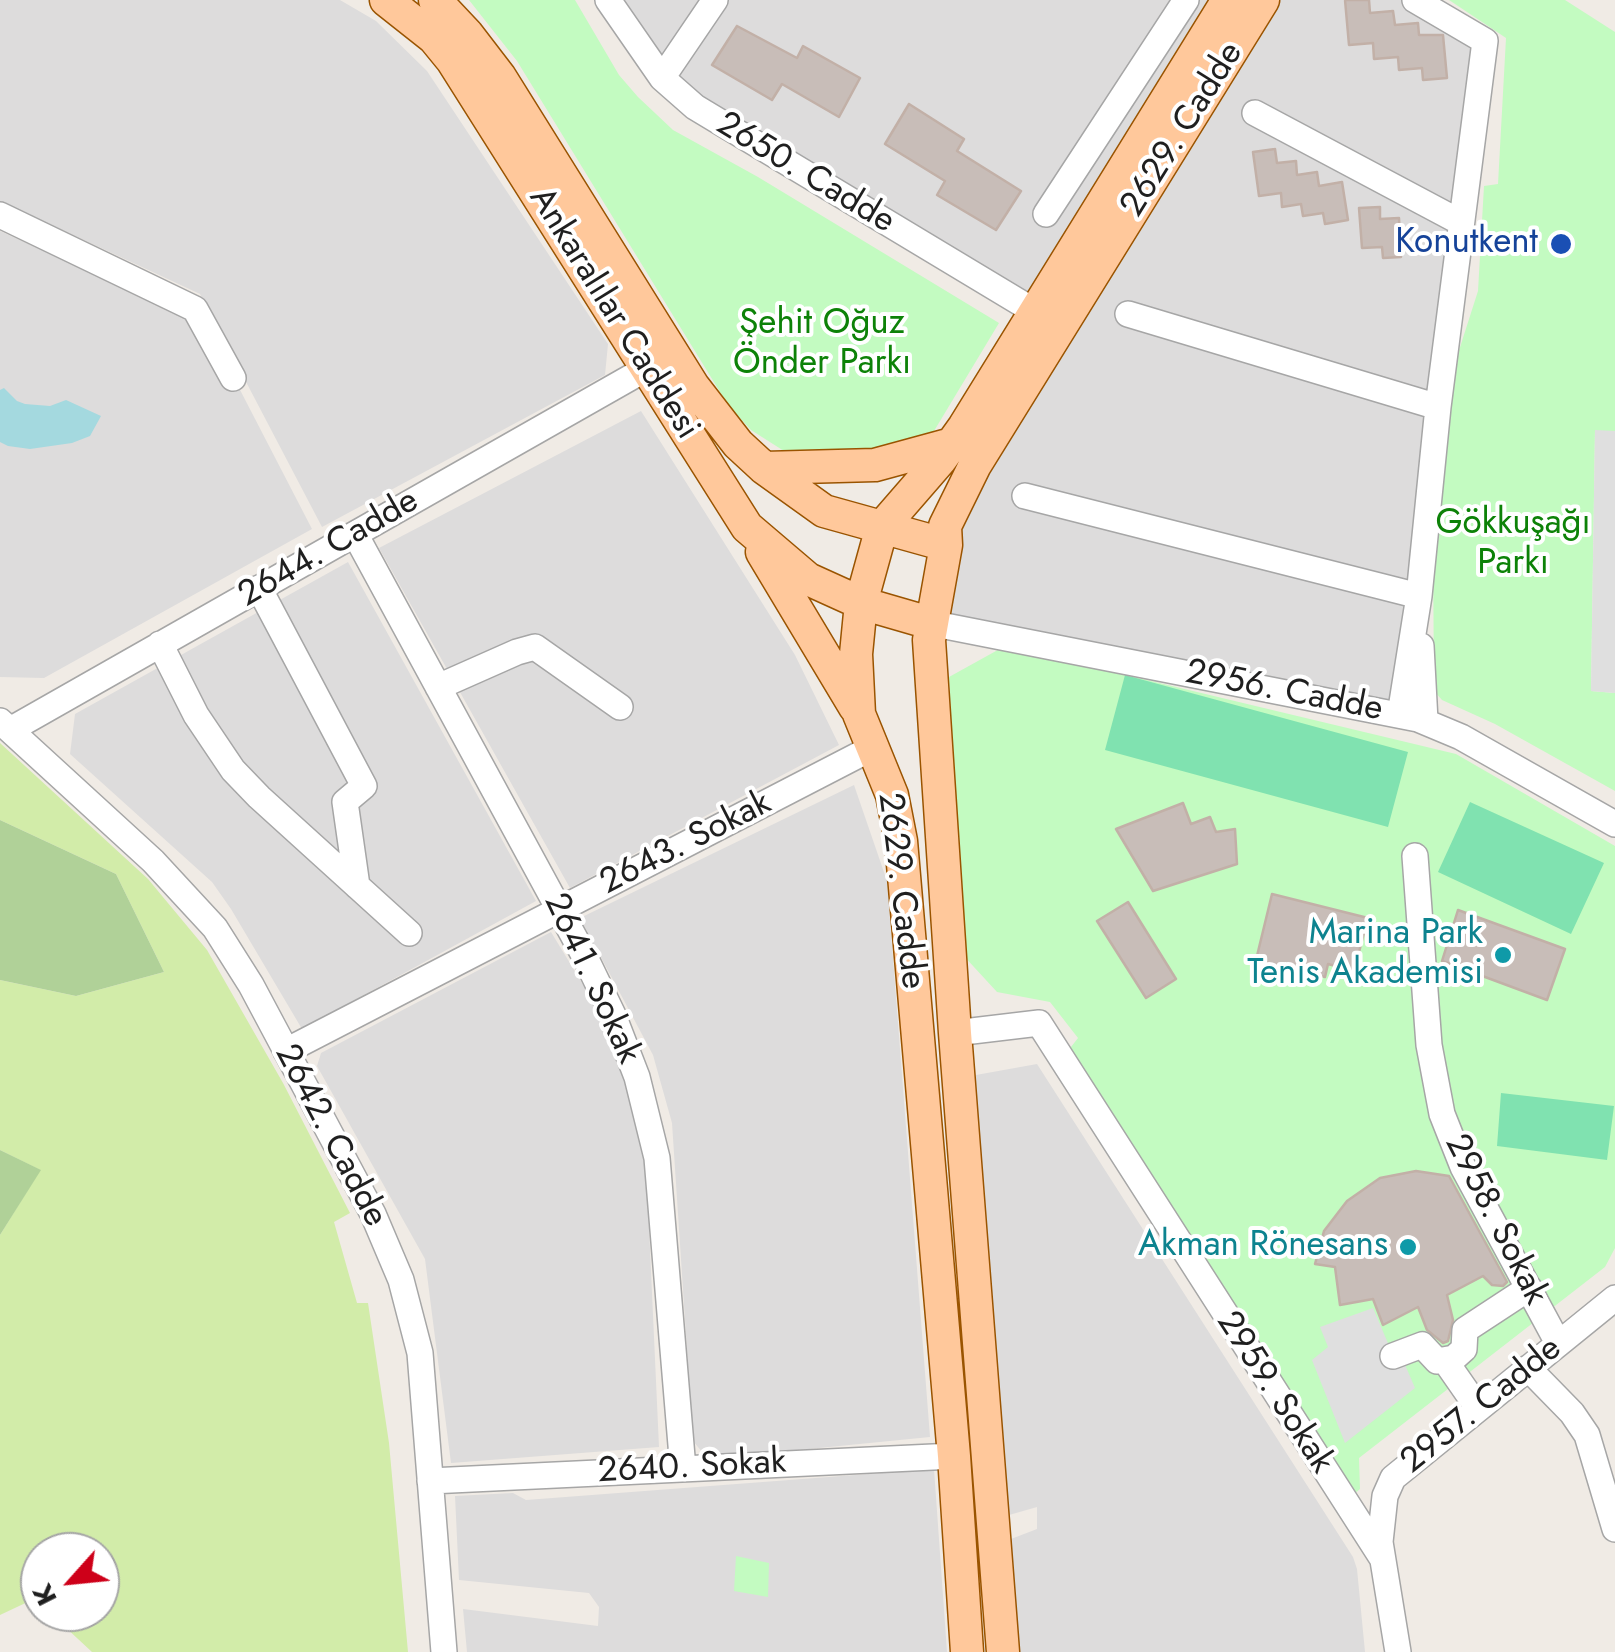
<!DOCTYPE html>
<meta charset="utf-8">
<style>
body{margin:0}
#map{position:relative;width:1615px;height:1652px;overflow:hidden;background:#f0ebe5;font-family:Jost,sans-serif}
canvas{display:block}
.north{position:absolute;left:20px;top:1532px;width:100px;height:100px;box-sizing:border-box;background:#fff;border:2px solid #a5a5a5;border-radius:50%;rotate:243deg;font-size:28px;font-weight:700;line-height:40px;text-align:center;color:#1f1f1f}
.north::after{content:'';display:block;margin:auto;width:35px;height:45px;background:#ce0019;clip-path:polygon(50% 0,100% 100%,50% 72%,0 100%)}
</style>
<div id="map">
<canvas width="1615" height="1652"></canvas>
<div class="north">K</div>
</div>
<script>
const ctx = document.querySelector('canvas').getContext('2d');
ctx.lineJoin = 'round';
function paint(path, color) { ctx.fillStyle = color; ctx.fill(path, 'evenodd'); }
const toPath = rows => new Path2D(rows.map(r => 'M' + r).join(''));
function strokePath(path, color, width, dash) { ctx.strokeStyle = color; ctx.lineWidth = width; ctx.lineCap = dash ? 'butt' : 'round'; ctx.setLineDash(dash || []); ctx.stroke(path); }
function write(font, color, halo, rows, align = 'center') {
  ctx.font = font + ' Jost,sans-serif'; ctx.lineWidth = 8; ctx.setLineDash([]); ctx.textBaseline = 'middle'; ctx.strokeStyle = halo; ctx.fillStyle = color; for (const [text, x, y, turn = 0] of rows) {
    ctx.save(); ctx.translate(x, y); ctx.rotate((+turn || 0) * Math.PI / 180); ctx.textAlign = isNaN(turn) ? turn : align; if (halo) ctx.strokeText(text, 0, 0); ctx.fillText(text, 0, 0); ctx.restore();
  }
}
const residential = toPath([
 [0,0,340,0,376,21,427,71,608,344,605,375,322,527,200,294,0,201],
 [608,0,1228,0,1034,311,708,116],
 [1263,0,1415,0,1485,41,1400,715,935,617,947,540],
 [0,231,181,313,196,329,228,391,238,386,312,529,44,678,0,677],
 [641,411,795,655,839,745,570,888,379,548],
 [348,562,536,901,302,1029,231,909,212,882,70,754,75,714],
 [854,785,887,881,930,1437,708,1459,693,1441,672,1123,653,1055,580,918],
 [551,932,604,1019,645,1139,659,1447,451,1463,425,1259,317,1066,321,1053],
 [1037,1064,1353,1557,1357,1569,1365,1652,1017,1652,1011,1539,1037,1529,1037,1507,1009,1515,973,1110,976,1075],
 [934,1469,947,1652,467,1652,463,1609,598,1626,599,1607,589,1593,459,1580,455,1496,513,1493,526,1500]
]);
const grass = toPath([
 [0,743,148,879,207,950,283,1083,350,1213,334,1222,357,1303,368,1303,389,1443,408,1652,92,1652,49,1612,100,1612,100,1552,40,1552,40,1604,34,1599,0,1615,0,1235,40,1170,0,1150,0,980,76,996,164,972,116,874,0,820]
]);
const forest = toPath([
 [0,820,116,874,164,972,76,996,0,980],
 [0,1150,41,1170,0,1235]
]);
const park = toPath([
 [469,0,575,0,619,75,638,97,673,130,758,177,999,323,928,441,885,451,784,451,751,430,728,405,517,61],
 [1449,0,1565,0,1615,32,1615,431,1595,431,1591,691,1615,693,1615,791,1495,724,1442,700,1434,691,1433,543,1446,391,1478,291,1484,186,1498,184,1506,38],
 [1005,646,1456,754,1615,846,1615,1248,1605,1267,1359,1458,1360,1489,1352,1496,1071,1063,1071,1047,1078,1038,1050,1002,997,992,962,954,949,677],
 [736,1556,769,1563,768,1597,734,1591]
]);
const pitch = toPath([
 [1125,675,1408,752,1388,827,1105,750],
 [1470,802,1604,863,1571,934,1438,872],
 [1501,1093,1614,1106,1607,1160,1497,1146]
]);
const parking = toPath([
 [1595,430,1615,431,1615,693,1591,691],
 [1373,1308,1393,1355,1400,1353,1415,1388,1345,1443,1312,1360,1328,1347,1320,1327]
]);
const water = toPath([
 [4,388,17,401,25,404,50,406,66,400,101,416,90,436,72,443,30,449,8,446,0,442,0,390]
]);
const building = toPath([
 [1345,0,1369,0,1370,13,1393,11,1395,25,1418,23,1419,35,1443,35,1447,78,1423,80,1422,68,1399,70,1398,57,1374,59,1373,43,1349,45,1345,0],
 [737,26,797,58,803,46,860,78,839,117,782,84,772,100,712,65,737,26],
 [909,104,964,139,957,151,1021,191,996,230,937,195,945,181,885,144,909,104],
 [1275,149,1277,163,1296,161,1297,175,1317,172,1319,186,1342,182,1348,220,1325,224,1323,213,1303,216,1301,204,1282,207,1281,193,1259,196,1253,152,1275,149],
 [1380,207,1380,219,1399,218,1401,257,1383,258,1382,247,1362,248,1359,208,1380,207],
 [1183,803,1191,824,1210,817,1216,832,1235,829,1237,864,1153,891,1116,829,1183,803],
 [1272,894,1368,918,1354,971,1328,964,1325,977,1256,960,1272,894],
 [1128,902,1176,979,1146,998,1097,921,1128,902],
 [1458,910,1565,949,1547,1000,1442,961,1458,910],
 [1416,1171,1449,1176,1507,1282,1503,1286,1492,1285,1483,1276,1447,1295,1453,1320,1448,1341,1443,1343,1427,1330,1418,1307,1383,1325,1373,1299,1340,1305,1335,1267,1315,1264,1324,1231,1347,1201,1380,1178,1416,1171]
]);
const minor = toPath([
 [608,0,662,78,695,107,1034,311],
 [662,78,715,0],
 [1255,113,1460,222],
 [1046,214,1186,0],
 [0,215,195,309,233,378],
 [1128,314,1438,407],
 [1025,496,1419,596],
 [355,534,585,957,613,1015,637,1077,657,1158,683,1469],
 [259,588,364,786,345,802,357,886],
 [930,623,1418,719,1461,737,1615,824],
 [160,644,196,715,233,770,259,797,409,933],
 [1421,646,1425,721],
 [438,687,517,652,535,647,620,707],
 [1400,715,1419,596,1438,407,1485,41,1415,0],
 [0,721,153,861,215,928,251,985,373,1214,401,1280,420,1353,444,1652],
 [10,730,649,367],
 [1415,856,1429,1045,1442,1114,1463,1167,1558,1343],
 [955,1033,1039,1023,1382,1558],
 [286,1051,872,748],
 [1393,1356,1422,1345,1437,1361,1454,1358,1464,1349,1465,1330,1529,1288],
 [1446,1362,1478,1408],
 [1528,1368,1572,1413,1587,1435,1615,1529],
 [430,1481,954,1456],
 [1398,1652,1380,1542,1385,1496,1393,1478,1615,1298]
]);
const major = toPath([
 [386,0,434,38,452,60,747,527,808,579,861,603,930,623],
 [435,0,467,34,500,77,693,386,738,444,764,468,824,511,946,545],
 [764,468,875,465,952,444],
 [762,552,855,707],
 [967,1652,954,1456,901,841,892,795,859,714,856,654,861,603,882,527,941,459,964,427,1228,0],
 [1003,1652,955,1033,929,640,946,545,945,526,975,465,1263,0]
]);
const markers = [
 [1561,244,12,"#1a4fb4"],
 [1503,955,10,"#0f9aa8"],
 [1408,1247,10,"#0f9aa8"]
];
const streetNames = [
 ["2629. Cadde",1183,130,-58],
 ["2650. Cadde",805,174,31],
 ["Ankaralılar Caddesi",613,314,58],
 ["2644. Cadde",329,549,-30],
 ["2956. Cadde",1284,692,11],
 ["2643. Sokak",686,844,-27],
 ["2629. Cadde",900,891,83],
 ["2641. Sokak",591,979,65],
 ["2642. Cadde",330,1136,62],
 ["2958. Sokak",1495,1220,63],
 ["2959. Sokak",1274,1393,57],
 ["2957. Cadde",1482,1406,-39],
 ["2640. Sokak",692,1468,-3]
];
const transitNames = [
 ["Konutkent",1538,244]
];
const parkNames = [
 ["Şehit Oğuz",822,325],
 ["Önder Parkı",822,365],
 ["Gökkuşağı",1513,525],
 ["Parkı",1513,565]
];
const cultureNames = [
 ["Marina Park",1483,935],
 ["Tenis Akademisi",1483,975],
 ["Akman Rönesans",1388,1247]
];
paint(residential, '#dddcdc');
paint(grass, '#d2eca9');
paint(forest, '#b0d198');
paint(park, '#c3fbc1');
paint(pitch, '#80e2b0');
paint(parking, '#dfdfdf');
paint(water, '#a4d9df');
paint(building, '#c8bdb8');
strokePath(building, '#c2b0a7', 2.5);
strokePath(minor, '#a6a6a6', 28);
strokePath(major, '#9a5400', 35);
strokePath(minor, '#fff', 25);
strokePath(major, '#ffc89b', 32);
for (const [x, y, r, color] of markers) { const dot = new Path2D(); dot.arc(x, y, r, 0, 2 * Math.PI); ctx.fillStyle = color; ctx.fill(dot); strokePath(dot, '#fff', 4); }
write('35px', '#1f1f1f', '#fff', streetNames);
write('35px', '#164399', '#fff', transitNames, 'right');
write('35px', '#0d8208', '#fff', parkNames);
write('35px', '#0d838f', '#fff', cultureNames, 'right');
</script>
